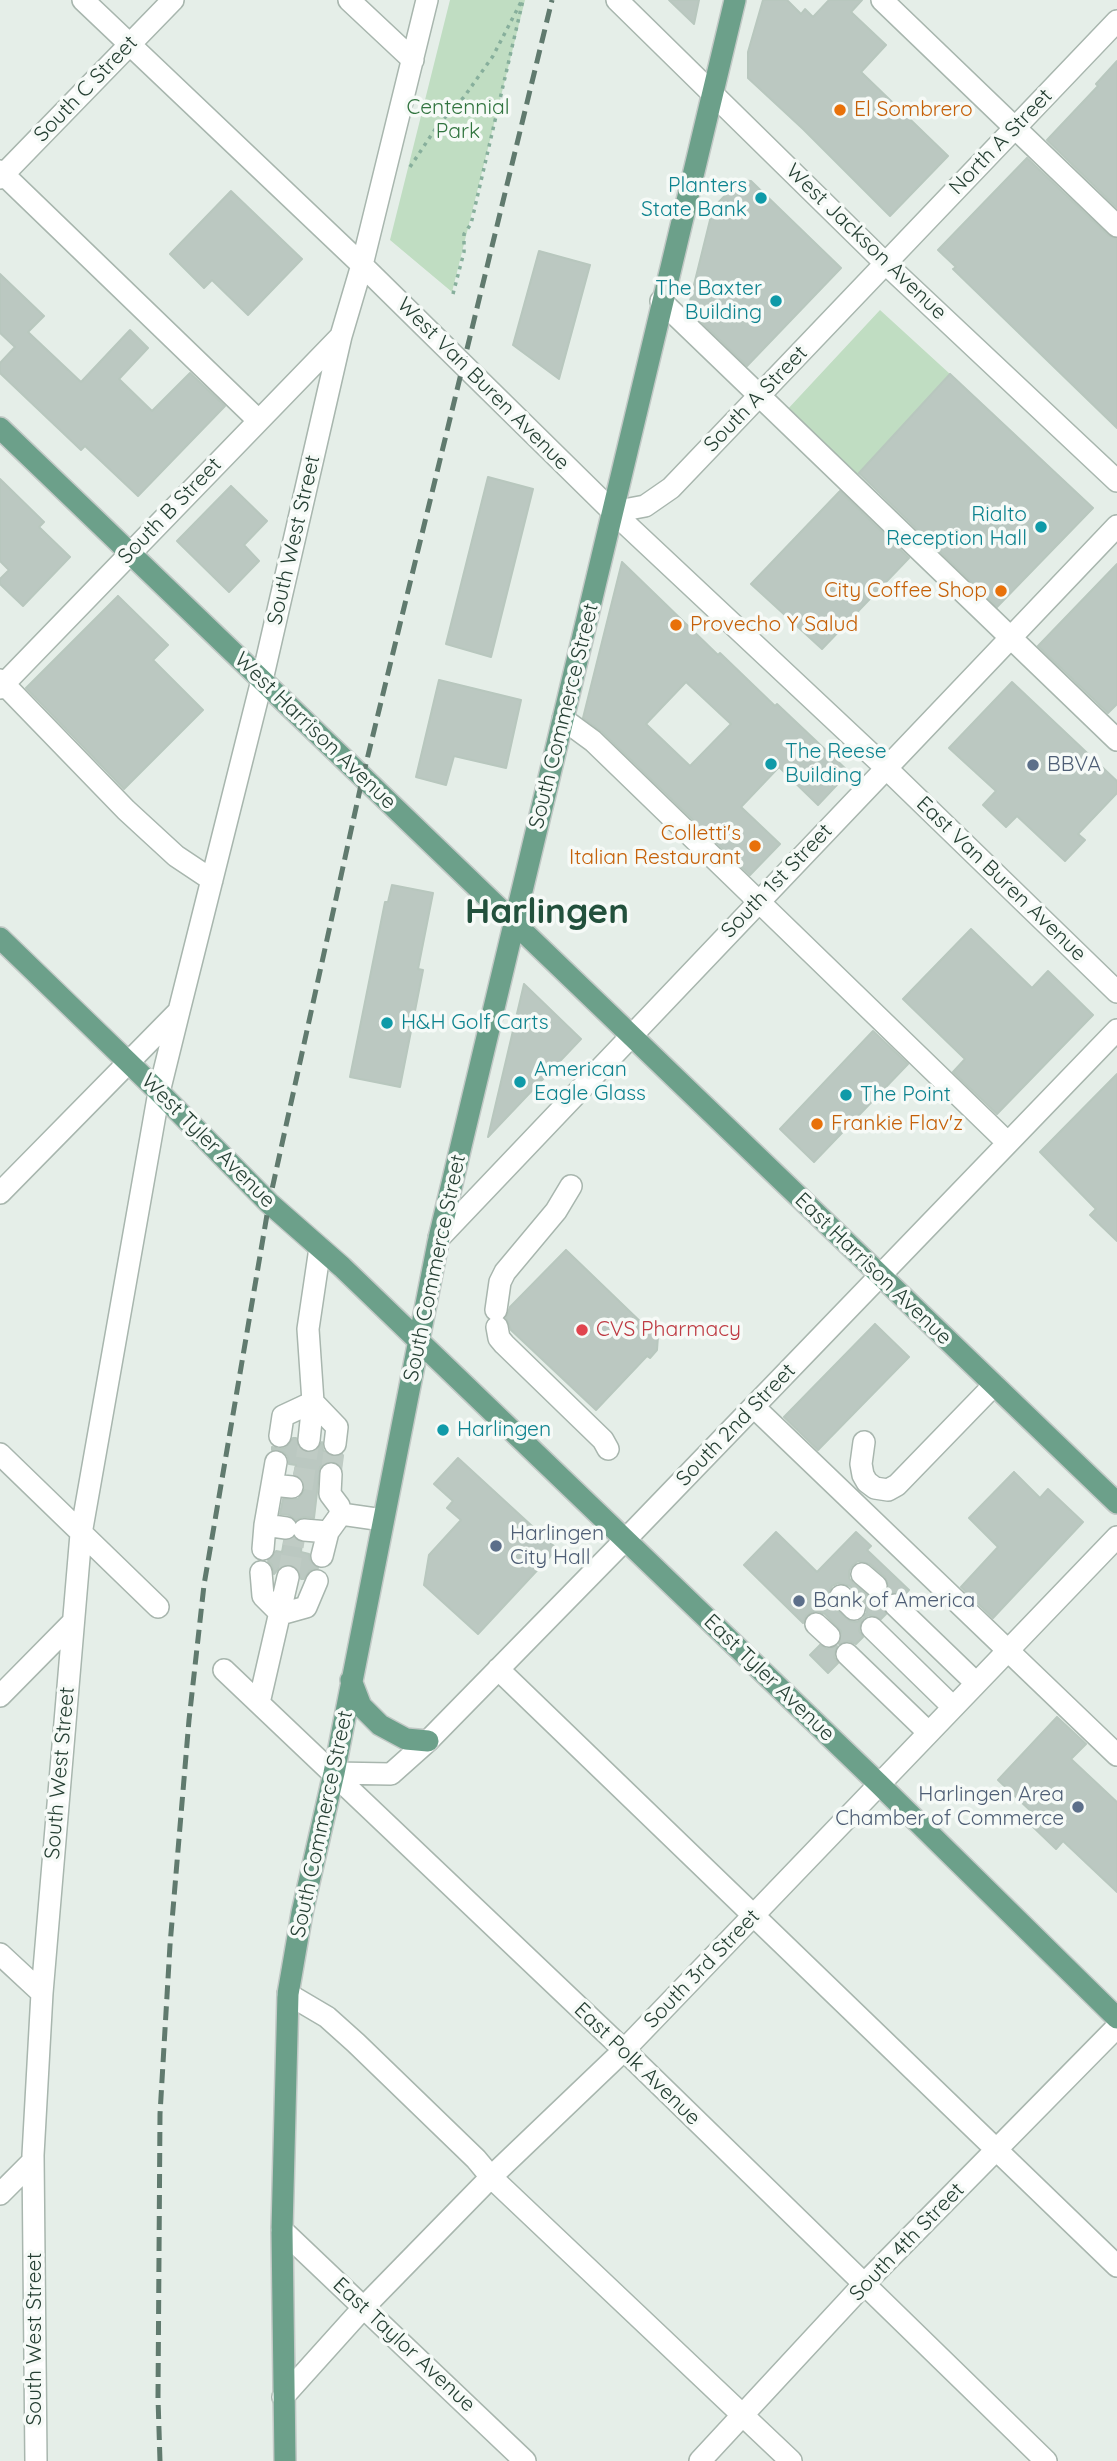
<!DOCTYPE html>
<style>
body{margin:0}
canvas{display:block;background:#e5eee8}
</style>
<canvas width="1117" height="2461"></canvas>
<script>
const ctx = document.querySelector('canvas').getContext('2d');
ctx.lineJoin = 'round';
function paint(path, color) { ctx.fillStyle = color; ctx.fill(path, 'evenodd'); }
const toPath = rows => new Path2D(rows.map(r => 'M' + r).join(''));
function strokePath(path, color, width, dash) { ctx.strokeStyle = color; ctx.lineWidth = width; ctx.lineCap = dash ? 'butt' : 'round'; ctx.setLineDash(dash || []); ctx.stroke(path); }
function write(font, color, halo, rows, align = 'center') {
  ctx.font = font + ' Quicksand,sans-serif'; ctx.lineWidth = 7; ctx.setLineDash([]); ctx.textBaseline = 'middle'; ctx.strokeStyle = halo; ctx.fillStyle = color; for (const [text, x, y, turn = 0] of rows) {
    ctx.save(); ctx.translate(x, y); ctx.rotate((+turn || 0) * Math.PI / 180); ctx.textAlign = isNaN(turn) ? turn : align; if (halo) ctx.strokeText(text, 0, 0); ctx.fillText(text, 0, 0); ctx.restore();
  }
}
const green = toPath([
 [450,0,525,0,452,292,390,240],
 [880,310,950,374,857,476,786,411]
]);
const building = toPath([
 [669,0,699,0,694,24,669,0],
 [763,0,787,0,801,14,805,9,813,17,829,0,862,0,851,12,886,45,861,72,948,156,890,216,803,129,748,78,748,52,763,0],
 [1117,61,1117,208,1047,140,1098,86,1096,84,1117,61],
 [1027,158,1108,235,1117,239,1117,428,953,269,956,267,938,250,1027,158],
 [740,180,751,181,841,268,747,366,688,309,713,208,740,180],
 [231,191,302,259,248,315,212,280,204,288,170,254,231,191],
 [539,251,590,265,559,379,513,345,539,251],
 [0,274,44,316,28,332,81,382,130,330,148,348,119,379,152,411,190,373,225,406,138,496,85,446,81,450,0,373,0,363,15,347,0,333,0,274],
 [950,374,1093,508,997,607,859,473,950,374],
 [488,477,533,489,491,657,446,644,488,477],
 [0,479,44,522,39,527,70,557,23,606,0,584,0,579,9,570,0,561,0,479],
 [231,486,267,521,244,545,259,561,229,592,177,541,231,486],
 [840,491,909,558,822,649,751,584,840,491],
 [622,562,718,655,720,653,775,706,777,704,849,772,818,805,779,767,741,807,780,844,750,875,602,732,583,718,622,562],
 [686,682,731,724,690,766,646,724,686,682],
 [1117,564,1117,704,1108,713,1038,646,1117,564],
 [118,596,168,645,153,660,203,710,124,789,26,688,118,596],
 [439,680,521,700,506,768,454,756,446,785,416,777,439,680],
 [1012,682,1117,781,1117,793,1078,834,1085,840,1065,861,1017,816,1006,827,983,805,996,791,949,748,1012,682],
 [392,885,433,893,418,969,423,970,400,1087,350,1077,385,902,388,902,392,885],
 [971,929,1032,988,1048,971,1093,1015,997,1114,953,1072,965,1059,903,999,971,929],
 [524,984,581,1039,488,1137,524,984],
 [873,1031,908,1064,814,1162,780,1129,873,1031],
 [1117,1074,1117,1241,1090,1215,1096,1209,1040,1152,1117,1074],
 [566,1250,647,1328,651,1324,658,1336,657,1350,650,1358,647,1356,596,1410,511,1330,506,1318,510,1307,566,1250],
 [875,1324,909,1357,818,1450,784,1417,875,1324],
 [293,1438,296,1438,301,1450,307,1453,315,1452,322,1442,323,1450,328,1455,334,1457,342,1454,341,1466,331,1461,324,1463,320,1467,314,1518,304,1517,296,1520,289,1515,280,1514,283,1499,298,1499,305,1489,304,1481,294,1474,296,1465,289,1464,288,1457,284,1452,272,1450,272,1447,279,1449,285,1448,293,1438],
 [458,1458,557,1549,478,1634,424,1585,429,1555,461,1520,447,1508,453,1501,434,1484,458,1458],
 [1014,1472,1040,1498,1048,1489,1083,1522,993,1618,961,1587,998,1547,969,1518,1014,1472],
 [776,1532,817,1572,856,1532,871,1546,867,1550,909,1590,904,1595,897,1592,886,1595,882,1603,886,1614,881,1619,869,1615,862,1619,859,1631,863,1637,856,1644,849,1641,839,1644,841,1631,825,1614,818,1611,811,1612,806,1616,803,1623,744,1565,776,1532],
 [858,1561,870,1564,885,1577,889,1588,885,1595,880,1599,873,1599,853,1583,849,1578,849,1571,853,1565,858,1561],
 [838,1583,850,1586,864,1600,867,1612,863,1619,857,1622,850,1621,831,1605,828,1599,829,1592,832,1586,838,1583],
 [294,1538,302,1543,301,1552,309,1554,310,1560,318,1568,309,1571,304,1579,301,1579,297,1568,290,1564,279,1568,274,1574,272,1565,268,1561,276,1551,282,1552,284,1541,294,1538],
 [820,1645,827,1649,837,1646,834,1657,838,1663,828,1673,810,1655,820,1645],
 [1057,1717,1086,1744,1071,1759,1117,1802,1117,1892,1063,1841,1056,1849,1029,1823,1036,1816,998,1780,1057,1717]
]);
const minorTunnel = toPath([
 [331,1474,335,1444],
 [302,1489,309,1440],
 [288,1577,296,1529]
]);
const path = toPath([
 [410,167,438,125,464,97,493,56,521,2],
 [453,294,464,252,464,234,471,224,523,0]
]);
const minor = toPath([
 [83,0,362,265,613,512,885,767,1117,992],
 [349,0,413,60],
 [617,0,885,263,1117,481],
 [882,0,1117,226],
 [0,171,258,420],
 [0,178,173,0],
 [661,301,1117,740],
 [613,512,645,506,671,488,1117,21],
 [0,680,126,810,176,856,212,880],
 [0,688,340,337],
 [563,719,593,741,1008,1143],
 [0,1193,179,1011,262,680,341,336,362,265,427,0],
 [439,1238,1117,526],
 [496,1310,500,1282,505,1272,556,1211,571,1186],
 [497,1327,499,1338,504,1344,603,1440,608,1449],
 [313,1402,337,1427,335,1444],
 [754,1407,1117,1755],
 [280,1436,283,1416,313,1402],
 [309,1440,313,1402,308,1329,320,1248],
 [864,1442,861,1464,863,1475,867,1482,875,1488,888,1490,897,1485,994,1385],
 [0,1454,158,1607],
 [331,1474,330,1494,339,1506,341,1514,383,1520],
 [272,1485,276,1462],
 [286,1528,265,1525,272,1485,292,1487],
 [304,1530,328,1532],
 [263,1549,265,1525],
 [322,1556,328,1532,341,1514],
 [261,1572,263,1596,281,1614],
 [862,1574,876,1586],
 [841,1596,854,1609],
 [895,1605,976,1683],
 [281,1614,306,1607,317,1581],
 [816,1624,829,1636],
 [872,1628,953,1707],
 [847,1654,928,1732],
 [498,1669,1117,2266],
 [224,1670,624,2050,1046,2461],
 [0,1696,73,1622],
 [259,1703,288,1577],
 [334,1773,391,1774,428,1741,625,1540,1117,1030],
 [0,1954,42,1993],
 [288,1994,327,2017,356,2043,476,2159,491,2177,791,2461],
 [0,2194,33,2161],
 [282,2230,525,2461],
 [283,2397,364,2307,491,2177,624,2050,1117,1537],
 [36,2461,33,2155,42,1993,81,1534,159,1092,179,1011],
 [700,2461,865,2283,1117,2027]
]);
const major = toPath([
 [0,428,1117,1503],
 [0,938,159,1092,269,1203,342,1267,879,1784,1117,2018],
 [351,1680,361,1706,380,1725,406,1739,428,1741],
 [285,2461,282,2230,288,1994,302,1913,334,1773,439,1238,735,0]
]);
const rail = toPath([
 [160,2461,158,2398,160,2114,170,1945,189,1720,204,1585,269,1203,363,776,552,0]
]);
const markers = [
 [840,110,7,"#e8710a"],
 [761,198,7,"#0f9aa8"],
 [776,301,7,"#0f9aa8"],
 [1041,527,7,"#0f9aa8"],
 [1001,591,7,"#e8710a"],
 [676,625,7,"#e8710a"],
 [771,764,7,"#0f9aa8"],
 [1033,765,7,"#5c6f8a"],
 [755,846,7,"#e8710a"],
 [387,1023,7,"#0f9aa8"],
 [520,1082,7,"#0f9aa8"],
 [846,1095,7,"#0f9aa8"],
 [817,1124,7,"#e8710a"],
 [582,1330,7,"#e0444e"],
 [443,1430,7,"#0f9aa8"],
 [496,1546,7,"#5c6f8a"],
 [799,1601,7,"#5c6f8a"],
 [1078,1807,7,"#5c6f8a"]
];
const streetNames = [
 ["South C Street",86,89,-46],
 ["North A Street",1001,142,-46],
 ["West Jackson Avenue",866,242,44],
 ["West Van Buren Avenue",483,384,45],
 ["South A Street",756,399,-46],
 ["South B Street",170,511,-46],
 ["South West Street",294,540,-77],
 ["South Commerce Street",564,716,-76],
 ["West Harrison Avenue",315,731,44],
 ["East Van Buren Avenue",1001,879,44],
 ["South 1st Street",777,881,-46],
 ["West Tyler Avenue",208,1141,45],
 ["South Commerce Street",435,1268,-78],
 ["East Harrison Avenue",873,1269,44],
 ["South 2nd Street",736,1425,-46],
 ["East Tyler Avenue",769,1678,44],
 ["South West Street",60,1773,-85],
 ["South Commerce Street",322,1824,-78],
 ["South 3rd Street",702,1969,-46],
 ["East Polk Avenue",637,2064,44],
 ["South 4th Street",907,2242,-46],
 ["South West Street",35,2339,-90],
 ["East Taylor Avenue",404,2345,43]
];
const parkNames = [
 ["Centennial",458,108],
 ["Park",458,132]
];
const foodNames = [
 ["El Sombrero",854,110],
 ["City Coffee Shop",987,591,"right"],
 ["Provecho Y Salud",690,625],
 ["Colletti's",741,834,"right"],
 ["Italian Restaurant",741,858,"right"],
 ["Frankie Flav'z",831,1124]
];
const cultureNames = [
 ["Planters",747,186,"right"],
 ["State Bank",747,210,"right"],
 ["The Baxter",762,289,"right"],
 ["Building",762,313,"right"],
 ["Rialto",1027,515,"right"],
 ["Reception Hall",1027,539,"right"],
 ["The Reese",785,752],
 ["Building",785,776],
 ["H&H Golf Carts",401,1023],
 ["American",534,1070],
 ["Eagle Glass",534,1094],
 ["The Point",860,1095],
 ["Harlingen",457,1430]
];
const serviceNames = [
 ["BBVA",1047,765],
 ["Harlingen",510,1534],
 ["City Hall",510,1558],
 ["Bank of America",813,1601],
 ["Harlingen Area",1064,1795,"right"],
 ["Chamber of Commerce",1064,1819,"right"]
];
const healthNames = [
 ["CVS Pharmacy",596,1330]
];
const townNames = [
 ["Harlingen",547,912]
];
paint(green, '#c0ddc2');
paint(building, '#bbc8c1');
strokePath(building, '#b8c7be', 2);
strokePath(minorTunnel, '#bfcbc4', 21, [21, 10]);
strokePath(minor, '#a8b6ae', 24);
strokePath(major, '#c2c9c6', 24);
strokePath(path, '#87af9c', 3.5, [3.5, 5]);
strokePath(minor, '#fff', 21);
strokePath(major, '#6ca08a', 21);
strokePath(rail, '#607a6e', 5, [14, 7]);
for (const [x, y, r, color] of markers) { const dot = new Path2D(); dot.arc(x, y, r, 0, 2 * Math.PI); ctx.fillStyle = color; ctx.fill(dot); strokePath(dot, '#f6faf7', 2.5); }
write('21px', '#253f33', '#f6faf7', streetNames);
write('21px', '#31743f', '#f6faf7', parkNames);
write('21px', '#c56008', '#f6faf7', foodNames, 'left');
write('21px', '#0d838f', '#f6faf7', cultureNames, 'left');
write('21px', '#4e5e75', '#f6faf7', serviceNames, 'left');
write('21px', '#be3a42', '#f6faf7', healthNames, 'left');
write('bold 35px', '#22503c', '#f6faf7', townNames);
</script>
